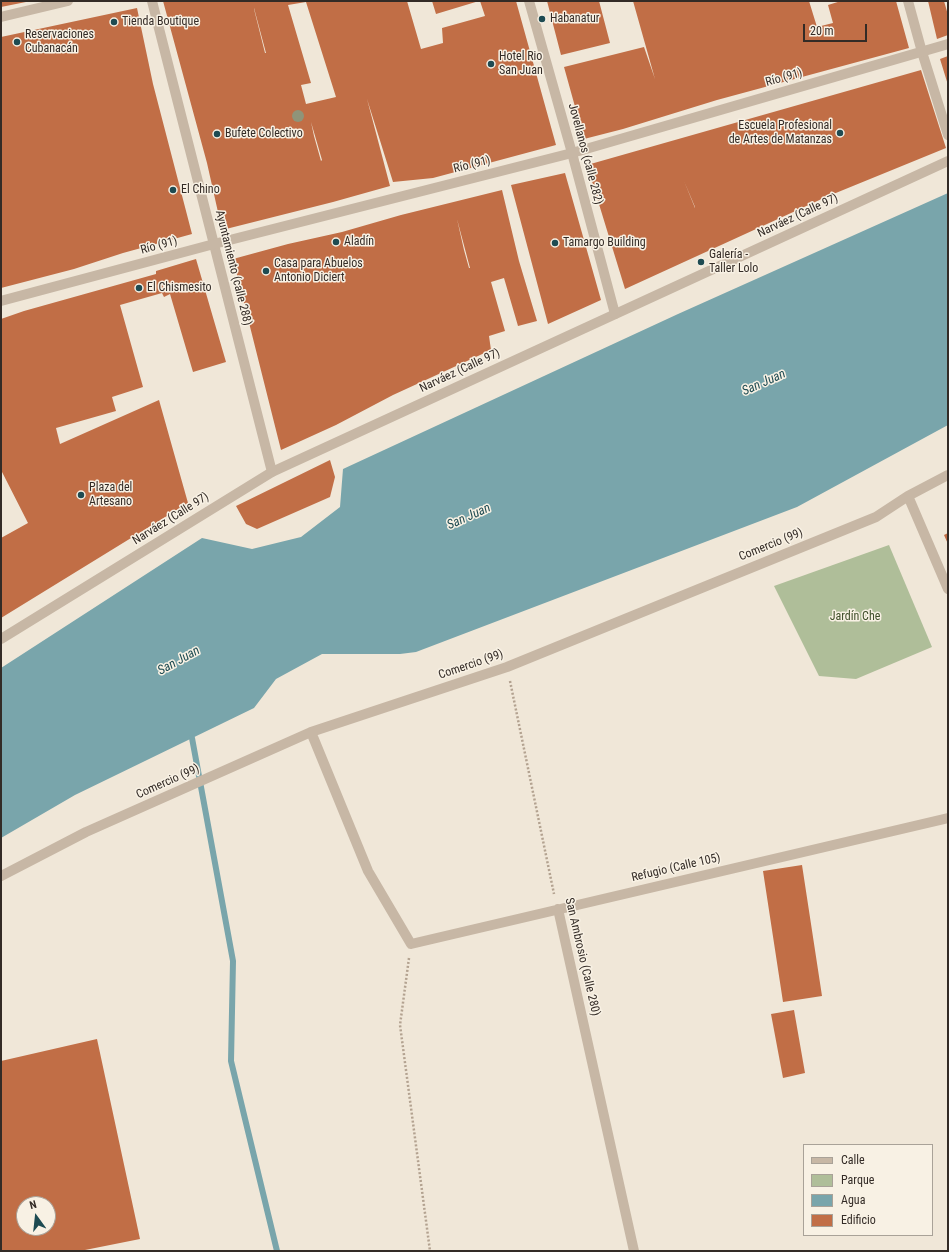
<!DOCTYPE html>
<meta charset="utf-8">
<style>
body{margin:0}
#map{position:relative;width:949px;height:1252px;overflow:hidden;background:#f0e7d8;font-family:"Roboto Condensed",sans-serif}
canvas{display:block}
.frame{position:absolute;inset:0;border:2px solid #332b26;pointer-events:none}
.legend{position:absolute;left:803px;top:1144px;width:130px;height:92px;box-sizing:border-box;background:#f8f1e4;border:1px solid #a9a298;margin:0;padding:5px 7px;list-style:none;font-size:12px;color:#332b26}
.legend li{display:flex;align-items:center;gap:8px;height:20px}
.legend b{width:20px;border:1px solid #a9a298}
.north{position:absolute;left:16px;top:1196px;width:40px;height:40px;box-sizing:border-box;background:#f8f1e4;border:1px solid #a9a298;border-radius:50%;rotate:345deg;font-size:11px;font-weight:700;line-height:16px;text-align:center;color:#332b26}
.north::after{content:'';display:block;margin:auto;width:14px;height:18px;background:#1e4b52;clip-path:polygon(50% 0,100% 100%,50% 72%,0 100%)}
.scale{position:absolute;left:803px;top:24px;width:64px;height:18px;box-sizing:border-box;border:2px solid #332b26;border-top:0;padding-left:5px;font-size:12px;line-height:14px;white-space:nowrap;color:#332b26;-webkit-text-stroke:3px #f8f1e4;paint-order:stroke}
</style>
<div id="map">
<canvas width="949" height="1252"></canvas>
<div class="frame"></div>
<ul class="legend">
<li><b style="height:5px;background:#c7b7a5"></b>Calle</li>
<li><b style="height:11px;background:#afbe99"></b>Parque</li>
<li><b style="height:11px;background:#79a5ab"></b>Agua</li>
<li><b style="height:11px;background:#c16e46"></b>Edificio</li>
</ul>
<div class="north">N</div>
<div class="scale">20 m</div>
</div>
<script>
const ctx = document.querySelector('canvas').getContext('2d');
ctx.lineJoin = 'round';
function paint(path, color) { ctx.fillStyle = color; ctx.fill(path, 'evenodd'); }
const toPath = rows => new Path2D(rows.map(r => 'M' + r).join(''));
function strokePath(path, color, width, dash) { ctx.strokeStyle = color; ctx.lineWidth = width; ctx.lineCap = dash ? 'butt' : 'round'; ctx.setLineDash(dash || []); ctx.stroke(path); }
function write(font, color, halo, rows, align = 'center') {
  ctx.font = font + ' "Roboto Condensed",sans-serif'; ctx.lineWidth = 3; ctx.setLineDash([]); ctx.textBaseline = 'middle'; ctx.strokeStyle = halo; ctx.fillStyle = color; for (const [text, x, y, turn = 0] of rows) {
    ctx.save(); ctx.translate(x, y); ctx.rotate((+turn || 0) * Math.PI / 180); ctx.textAlign = isNaN(turn) ? turn : align; if (halo) ctx.strokeText(text, 0, 0); ctx.fillText(text, 0, 0); ctx.restore();
  }
}
const green = toPath([
 [889,545,932,647,856,679,819,676,774,586]
]);
const water = toPath([
 [948,193,948,425,797,507,416,652,400,654,322,654,276,679,254,708,75,795,1,838,1,668,202,538,252,549,301,537,340,507,343,469,678,314]
]);
const stream = toPath([
 [192,738,233,961,231,1061,277,1251]
]);
const building = toPath([
 [1,1,26,1,26,2,1,7],
 [163,1,407,1,421,49,443,43,442,28,485,16,480,1,516,1,556,145,433,178,393,182,367,99,390,186,333,202,222,230,207,163],
 [306,2,336,97,306,104,301,85,311,83,288,5],
 [254,8,266,53,265,53,254,9],
 [311,122,322,160,321,161,314,136],
 [432,1,479,1,436,14],
 [547,1,599,1,610,43,561,55],
 [633,1,809,1,817,27,833,23,828,5,841,1,896,1,909,48,717,100,623,129,584,139,564,67,644,47,655,79],
 [928,1,944,1,948,15,948,35,937,39],
 [137,8,153,84,192,234,123,253,74,269,1,288,1,37],
 [948,56,948,85,940,59],
 [921,70,946,148,826,197,625,289,587,165],
 [684,181,695,207,695,208],
 [565,173,601,300,548,324,511,185],
 [502,190,519,261,537,321,518,326,504,278,491,282,505,331,489,336,491,350,393,395,336,425,281,450,233,259,288,244,342,232,401,215],
 [457,219,470,268,469,268,464,250],
 [196,259,226,362,193,372,170,294,164,297,162,293,120,305,143,387,112,397,116,411,56,428,60,444,159,400,188,503,1,618,1,538,28,523,1,470,1,319,24,311,156,274,156,271],
 [330,460,335,477,330,497,257,529,246,524,236,506],
 [948,533,948,544,944,535],
 [802,865,822,996,783,1002,763,871],
 [794,1010,805,1073,783,1078,771,1014],
 [97,1039,140,1239,80,1251,1,1251,1,1061],
 [24,1204,48,1204,48,1228,24,1228]
]);
const path = toPath([
 [510,681,554,894],
 [409,958,400,1025,430,1251]
]);
const pedestrian = toPath([
 [1,17,68,1],
 [1,639,272,472,948,161]
]);
const minor = toPath([
 [152,1,272,472],
 [529,1,572,153,615,314],
 [908,1,922,52,948,135],
 [908,496,948,589],
 [311,732,368,871,411,944,948,818],
 [1,876,86,832,311,732,507,667,876,517,908,496,948,475],
 [558,909,634,1251]
]);
const tertiary = toPath([
 [1,301,214,244,572,153,948,44]
]);
const trees = [
 [298,116]
];
const markers = [
 [542,19,4,"#1e4b52"],
 [114,22,4,"#1e4b52"],
 [17,42,4,"#1e4b52"],
 [491,64,4,"#1e4b52"],
 [840,133,4,"#1e4b52"],
 [217,134,4,"#1e4b52"],
 [173,190,4,"#1e4b52"],
 [336,242,4,"#1e4b52"],
 [555,243,4,"#1e4b52"],
 [701,262,4,"#1e4b52"],
 [266,271,4,"#1e4b52"],
 [139,288,4,"#1e4b52"],
 [81,495,4,"#1e4b52"]
];
const poiNames = [
 ["Habanatur",550,19],
 ["Tienda Boutique",122,22],
 ["Reservaciones",25,35],
 ["Cubanacán",25,49],
 ["Hotel Rio",499,57],
 ["San Juan",499,71],
 ["Escuela Profesional",832,126,"right"],
 ["de Artes de Matanzas",832,140,"right"],
 ["Bufete Colectivo",225,134],
 ["El Chino",181,190],
 ["Aladín",344,242],
 ["Tamargo Building",563,243],
 ["Galería -",709,255],
 ["Taller Lolo",709,269],
 ["Casa para Abuelos",274,264],
 ["Antonio Diciert",274,278],
 ["El Chismesito",147,288],
 ["Plaza del",89,488],
 ["Artesano",89,502]
];
const streetNames = [
 ["Río (91)",784,78,-16],
 ["Jovellanos (calle 282)",585,154,75],
 ["Río (91)",472,165,-14],
 ["Narváez (Calle 97)",798,216,-25],
 ["Río (91)",159,246,-15],
 ["Ayuntamiento (calle 288)",233,268,76],
 ["Narváez (Calle 97)",460,371,-25],
 ["Narváez (Calle 97)",171,519,-32],
 ["Comercio (99)",771,545,-22],
 ["Comercio (99)",471,665,-19],
 ["Comercio (99)",168,782,-24],
 ["Refugio (Calle 105)",676,868,-13],
 ["San Ambrosio (Calle 280)",582,957,77]
];
const parkNames = [
 ["Jardín Che",855,617]
];
const waterNames = [
 ["San Juan",764,383,-24],
 ["San Juan",469,517,-24],
 ["San Juan",179,661,-29]
];
paint(green, '#afbe99');
paint(water, '#79a5ab');
strokePath(stream, '#79a5ab', 6);
paint(building, '#c16e46');
strokePath(path, '#b3a290', 2.5, [2, 2]);
strokePath(pedestrian, '#c7b7a5', 10);
strokePath(minor, '#c7b7a5', 10);
strokePath(tertiary, '#c7b7a5', 10);
ctx.fillStyle = '#8f9479';
for (const [x, y] of trees) { ctx.beginPath(); ctx.arc(x, y, 6, 0, 2 * Math.PI); ctx.fill(); }
for (const [x, y, r, color] of markers) { const dot = new Path2D(); dot.arc(x, y, r, 0, 2 * Math.PI); ctx.fillStyle = color; ctx.fill(dot); strokePath(dot, '#f8f1e4', 1.5); }
write('12px', '#332b26', '#f8f1e4', poiNames, 'left');
write('12px', '#332b26', '#f8f1e4', streetNames);
write('12px', '#40502b', '#f8f1e4', parkNames);
write('italic 13px', '#1e4b52', '#f8f1e4', waterNames);
</script>
